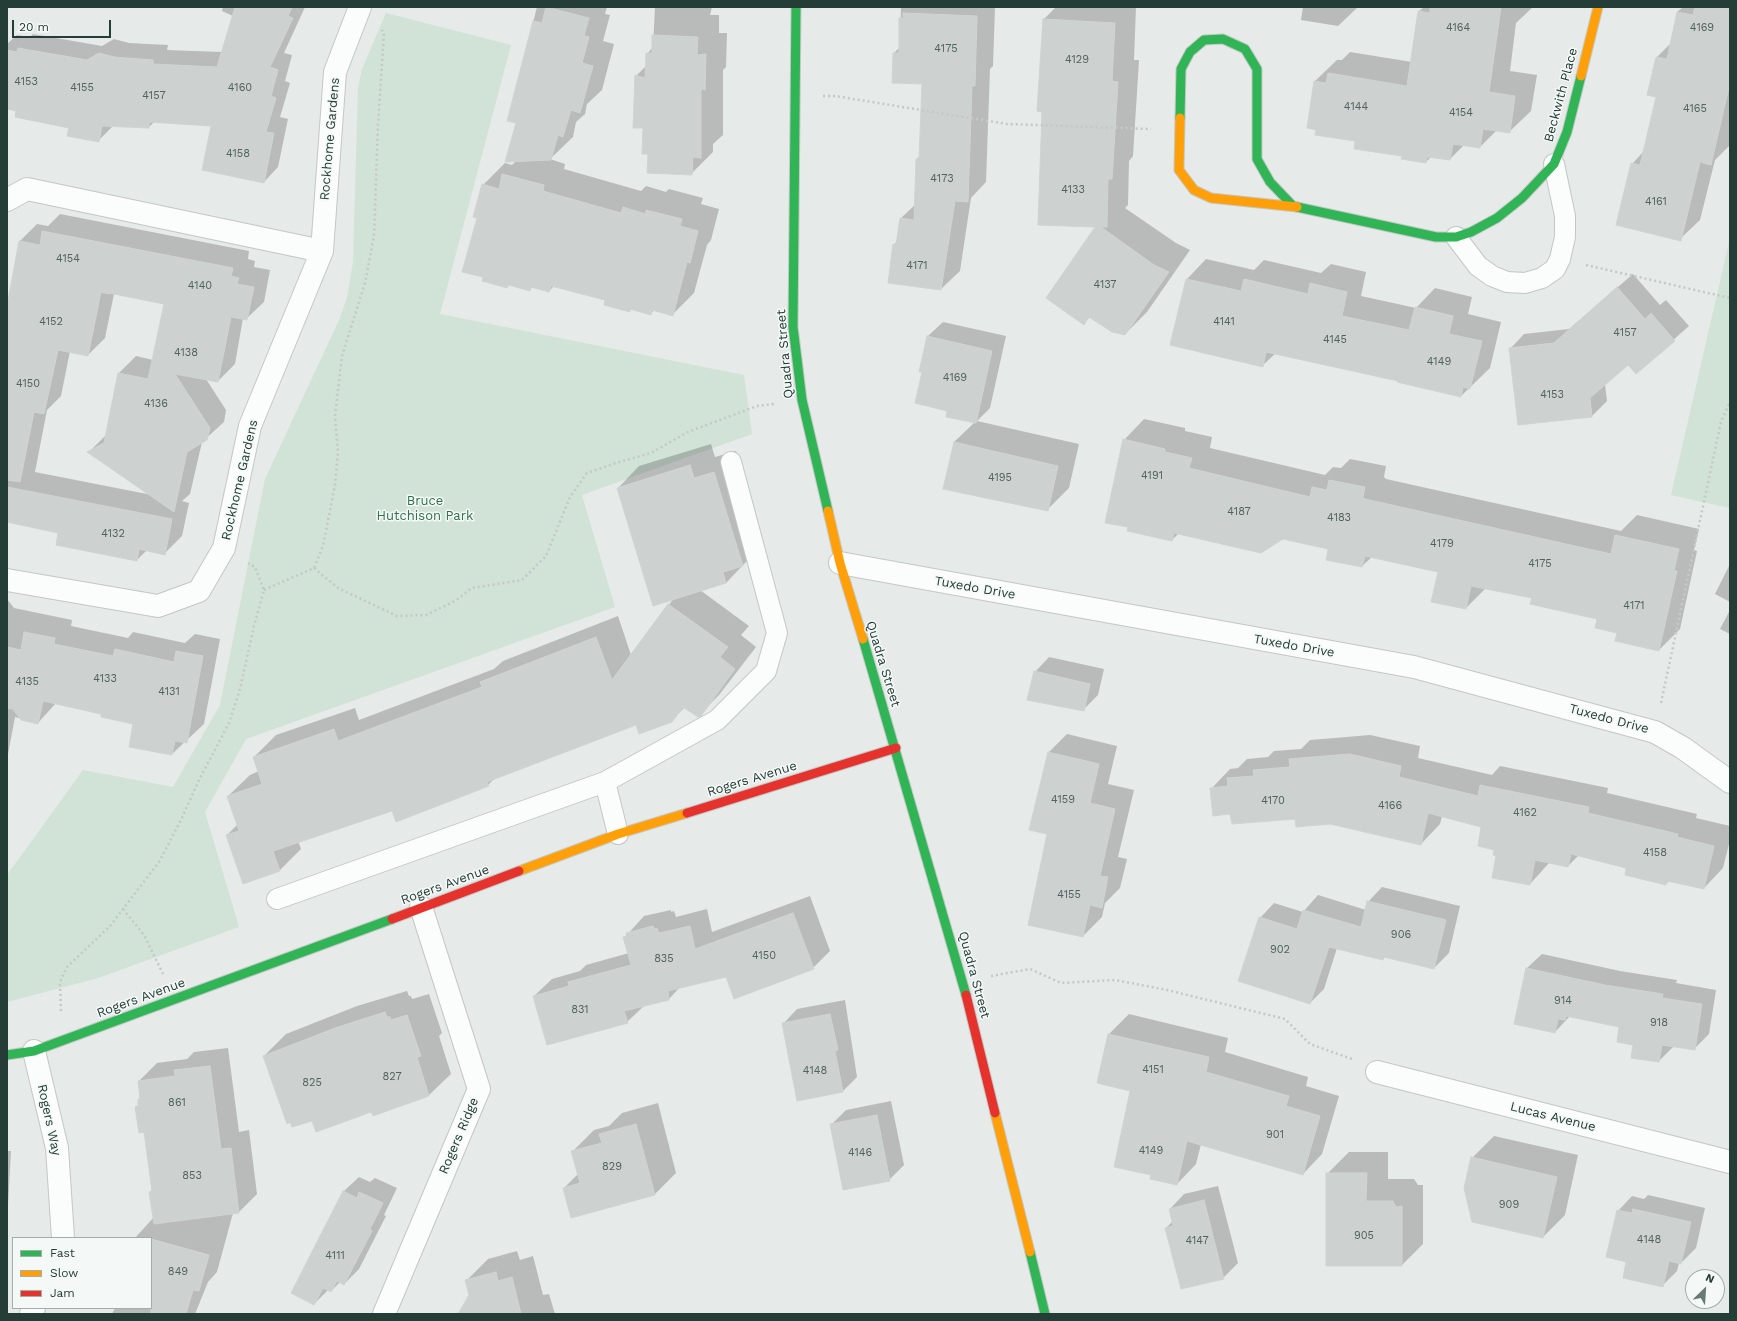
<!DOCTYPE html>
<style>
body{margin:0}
#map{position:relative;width:1737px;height:1321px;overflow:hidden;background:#e6eae8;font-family:"Work Sans",sans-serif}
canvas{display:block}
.frame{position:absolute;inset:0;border:8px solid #253d37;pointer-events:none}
.legend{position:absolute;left:12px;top:1237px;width:140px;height:72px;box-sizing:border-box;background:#f4f9f7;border:1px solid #a1aeaa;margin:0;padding:5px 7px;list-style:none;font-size:12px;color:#253d37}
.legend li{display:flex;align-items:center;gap:8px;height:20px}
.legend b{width:20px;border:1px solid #a1aeaa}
.north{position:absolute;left:1685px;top:1269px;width:40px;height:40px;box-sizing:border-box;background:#f4f9f7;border:1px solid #a1aeaa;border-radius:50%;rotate:25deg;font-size:11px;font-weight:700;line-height:16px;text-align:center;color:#253d37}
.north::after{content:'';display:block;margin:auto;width:14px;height:18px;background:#697a75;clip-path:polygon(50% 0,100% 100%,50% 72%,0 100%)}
.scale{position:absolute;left:12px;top:20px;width:99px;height:18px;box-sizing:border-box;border:2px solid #253d37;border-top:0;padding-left:5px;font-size:12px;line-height:14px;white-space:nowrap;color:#253d37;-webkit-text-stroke:3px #f4f9f7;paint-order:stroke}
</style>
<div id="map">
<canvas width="1737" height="1321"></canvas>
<div class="frame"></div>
<ul class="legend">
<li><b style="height:5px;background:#30b455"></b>Fast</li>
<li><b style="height:5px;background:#ff9f0a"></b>Slow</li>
<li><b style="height:5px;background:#e5322d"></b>Jam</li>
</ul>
<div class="north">N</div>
<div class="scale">20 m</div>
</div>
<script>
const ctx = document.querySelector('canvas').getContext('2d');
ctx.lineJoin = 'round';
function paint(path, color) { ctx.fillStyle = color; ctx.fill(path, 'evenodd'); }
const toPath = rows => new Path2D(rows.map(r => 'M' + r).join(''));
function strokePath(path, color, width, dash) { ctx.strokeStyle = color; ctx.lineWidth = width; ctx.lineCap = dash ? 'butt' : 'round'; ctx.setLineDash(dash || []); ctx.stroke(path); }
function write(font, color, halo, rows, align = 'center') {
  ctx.font = font + ' "Work Sans",sans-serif'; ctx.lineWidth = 3; ctx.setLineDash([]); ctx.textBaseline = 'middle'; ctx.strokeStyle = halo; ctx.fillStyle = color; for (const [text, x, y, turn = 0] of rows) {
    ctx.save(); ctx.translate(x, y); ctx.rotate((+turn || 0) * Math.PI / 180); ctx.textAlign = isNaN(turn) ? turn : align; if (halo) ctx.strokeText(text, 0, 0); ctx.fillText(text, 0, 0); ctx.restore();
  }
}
const green = toPath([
 [386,13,511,45,440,314,744,375,752,434,582,495,615,607,246,739,205,812,239,927,98,978,7,1002,7,875,83,770,173,787,220,705,265,479,339,320,347,298,353,262,358,88,362,69],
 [1730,238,1730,508,1671,495]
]);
const shadow = toPath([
 [223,7,305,7,284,53,292,55,285,81,290,83,280,117,288,119,278,167,264,182,212,125,154,122,149,127,113,126,98,141,70,127,7,108,7,44,17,35,30,37,33,34,102,46,114,39,129,43,168,45,167,50,222,52,233,16,222,11],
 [537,7,607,7,605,14,610,15,603,41,614,44,602,90,587,104,585,114,576,122,573,137,550,159,565,164,564,169,641,191,646,186,666,192,669,189,703,198,701,204,719,209,711,240,707,245,694,293,672,315,654,310,651,314,632,309,629,311,606,299,554,286,549,291,533,286,530,290,510,284,507,287,484,276,478,218,483,185,505,163,512,165,517,160,517,122,508,120],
 [655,7,712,7,710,15,719,15,719,33,727,33,726,67,723,70,723,135,713,144,713,152,691,174,649,153,636,76,646,66,647,54,653,47],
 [901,7,995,7,993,66,990,69,986,182,971,198,960,271,941,289,894,245,897,241,901,218,916,204,917,159,920,156,923,83,893,82,894,53,900,47],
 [1056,7,1136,7,1134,60,1139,60,1133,156,1129,161,1128,205,1125,208,1176,243,1190,250,1147,312,1125,334,1091,316,1084,323,1097,226,1043,111,1044,19],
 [1303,7,1358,7,1338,26,1301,20],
 [1424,7,1533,7,1516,23,1510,71,1537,75,1531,111,1509,132,1497,130,1480,147,1464,145,1450,159,1432,156,1426,162,1356,140,1315,81,1337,60,1342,60,1350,52,1412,62,1419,11],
 [1683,7,1730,7,1730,145,1715,160,1700,220,1680,239,1632,164,1644,151,1657,96,1649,94,1657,57,1671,43,1677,12],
 [60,214,249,251,248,259,255,261,254,267,270,270,264,302,246,319,243,318,235,364,218,381,206,379,226,410,224,422,202,442,190,494,182,501,189,503,182,536,165,553,147,550,137,560,59,532,7,521,7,304,12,299,20,241,37,224,48,226],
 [114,294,165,303,153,360,136,356,119,373,106,435,89,452,152,495,35,472,47,410,61,396,70,351,88,355,105,338],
 [1206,259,1254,270,1264,260,1321,273,1331,264,1366,272,1361,296,1416,308,1435,288,1472,297,1468,314,1501,322,1490,368,1461,396,1399,380,1276,353,1263,365,1187,279],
 [1633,274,1660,305,1666,300,1689,326,1636,373,1628,364,1605,384,1607,401,1592,416,1518,424,1510,349,1524,334,1569,329],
 [943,322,1006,336,990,408,977,421,1079,444,1069,488,1047,510,954,442,975,422,948,410,923,371,928,336],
 [1144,419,1185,428,1185,431,1212,437,1210,448,1325,475,1333,467,1341,468,1350,459,1386,466,1384,477,1386,479,1621,531,1637,515,1699,529,1694,550,1697,551,1680,629,1659,650,1618,632,1598,619,1533,598,1486,588,1466,608,1439,572,1372,557,1362,566,1330,548,1282,538,1179,533,1172,540,1124,440],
 [711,444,715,457,736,451,764,543,726,583,700,590,749,626,741,635,756,647,719,695,698,716,685,707,671,721,636,723,496,777,488,785,392,809,298,841,301,849,279,871,227,835,238,824,228,796,250,775,259,771,254,757,276,735,355,708,359,720,494,669,503,661,618,616,631,655,674,598,618,488,639,466],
 [1730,564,1730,602,1715,594],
 [7,599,14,608,72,620,71,626,128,638,133,632,185,643,195,634,220,639,204,724,172,754,134,723,102,713,56,703,38,723,15,717,7,760],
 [1730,610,1730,634,1720,629],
 [1049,657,1104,669,1098,695,1083,710,1035,672],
 [1067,734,1117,746,1108,784,1134,790,1118,857,1127,859,1120,888,1105,903,1102,917,1083,936,1048,833,1048,753],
 [1370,735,1420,746,1418,758,1492,775,1500,766,1608,788,1607,793,1697,814,1696,818,1730,826,1730,840,1723,868,1704,888,1670,880,1666,884,1628,867,1579,855,1568,866,1550,862,1530,884,1497,855,1482,826,1442,816,1440,824,1421,844,1330,823,1296,817,1231,813,1211,789,1230,769,1238,768,1247,759,1268,757,1274,751,1301,749,1310,740],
 [1382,887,1460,906,1449,953,1434,968,1386,956,1383,959,1337,948,1324,989,1310,1003,1260,918,1274,903,1303,912,1318,895,1366,910,1368,902],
 [810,896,830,951,813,968,727,975,681,986,669,999,645,1005,627,1022,534,996,552,979,580,971,586,965,629,953,625,937,644,916,671,910,671,912,674,911,676,917,707,909,712,932],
 [1542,954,1620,971,1677,980,1676,983,1716,990,1709,1034,1694,1049,1674,1046,1659,1061,1634,1044,1620,1026,1570,1016,1555,1032,1527,968],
 [407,991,409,996,411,996,412,999,429,994,442,1033,439,1036,451,1074,429,1095,373,1115,372,1110,312,1119,264,1056,286,1034,357,1006],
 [845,1000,857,1077,843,1091,783,1024,797,1009],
 [1129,1014,1228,1038,1225,1052,1308,1077,1306,1086,1339,1096,1322,1154,1303,1174,1201,1144,1196,1164,1177,1184,1152,1175,1131,1090,1098,1082,1109,1034],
 [228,1048,239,1132,249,1130,257,1194,239,1212,233,1213,217,1272,208,1282,195,1314,112,1314,115,1308,151,1308,151,1238,135,1238,154,1217,150,1192,153,1190,145,1131,137,1107,141,1097,139,1081,157,1063,187,1059,194,1052],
 [891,1101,904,1165,889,1180,831,1125,846,1110],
 [658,1103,676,1173,655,1194,564,1188,578,1174,572,1152,594,1130,609,1126,622,1113],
 [1494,1136,1578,1155,1565,1215,1543,1237,1472,1158],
 [7,1151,11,1151,7,1225],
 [1349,1152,1388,1152,1388,1179,1414,1179,1418,1185,1423,1185,1423,1244,1402,1265,1327,1174],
 [359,1177,370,1182,375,1178,397,1188,384,1215,386,1216,359,1269,344,1284,340,1282,331,1291,328,1290,314,1304,292,1293,344,1191],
 [1218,1186,1238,1263,1223,1278,1166,1228,1173,1221,1170,1209,1184,1194],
 [1648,1195,1705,1208,1696,1248,1681,1263,1679,1263,1677,1271,1662,1286,1627,1261,1618,1211,1632,1196,1644,1199],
 [517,1251,520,1260,533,1256,543,1295,549,1294,555,1314,459,1314,470,1295,466,1281,488,1259]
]);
const building = toPath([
 [235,7,292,7,288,16,293,18,270,67,278,70,271,96,276,98,266,132,274,133,264,183,202,170,211,126,149,122,149,128,102,126,99,142,67,136,69,128,15,117,16,111,7,109,7,50,17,52,18,48,87,60,99,53,114,57,153,60,153,64,217,67,235,7],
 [546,7,589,18,584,36,589,37,582,63,593,66,580,113,571,110,563,137,558,135,551,160,505,162,516,123,507,121,533,21,542,23,546,7],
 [1430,7,1501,7,1489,92,1515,96,1510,133,1483,129,1480,148,1453,144,1450,160,1427,157,1426,163,1401,159,1402,156,1354,149,1355,141,1315,135,1316,130,1307,128,1314,81,1326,83,1328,73,1407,86,1418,11,1430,13,1430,7],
 [1695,7,1730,7,1730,83,1711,165,1700,162,1681,241,1616,225,1631,163,1640,165,1656,97,1647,95,1656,57,1667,59,1677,12,1693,15,1695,7],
 [903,13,977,16,975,86,972,86,968,202,955,201,941,290,888,283,893,244,896,245,900,218,914,220,916,159,919,159,922,84,892,83,893,53,899,53,899,18,903,18,903,13],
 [1043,19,1115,23,1112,81,1118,82,1112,179,1108,179,1107,227,1101,227,1154,265,1169,272,1125,335,1112,332,1089,317,1084,325,1046,298,1095,227,1038,225,1042,112,1037,111,1043,19],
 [652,35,698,37,697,55,706,54,705,90,701,89,701,158,693,157,692,175,647,173,648,154,642,154,643,128,633,128,635,75,645,78,646,53,652,53,652,35],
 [502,174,544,185,543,191,621,213,623,207,646,214,646,210,682,219,680,226,698,231,690,263,687,262,673,316,652,310,651,315,630,309,630,312,604,305,605,300,551,286,549,292,531,287,530,291,509,285,507,288,482,281,483,277,462,272,477,218,473,217,482,184,499,189,502,174],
 [42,231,233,268,231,276,239,278,237,284,254,287,247,320,231,317,218,382,175,374,210,428,207,440,187,452,174,512,87,452,104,443,118,373,148,379,164,304,109,293,109,294,101,292,88,356,58,350,44,414,34,412,20,482,7,480,7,306,19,241,40,245,42,231],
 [1186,279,1241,291,1244,279,1308,294,1310,283,1347,292,1342,316,1409,330,1415,307,1453,316,1449,334,1482,341,1470,389,1463,387,1461,397,1397,382,1398,381,1266,352,1263,367,1170,345,1186,279],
 [1617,287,1645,319,1651,313,1675,341,1636,374,1628,365,1590,398,1592,417,1518,425,1509,348,1554,343,1617,287],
 [927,336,992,351,976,423,946,417,947,411,915,403,922,372,919,372,927,336],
 [1123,439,1165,449,1165,452,1192,458,1189,468,1310,497,1312,487,1327,490,1329,480,1365,487,1363,497,1365,499,1611,554,1615,535,1679,549,1674,571,1677,571,1659,651,1615,641,1617,633,1595,628,1597,619,1530,604,1532,598,1471,586,1466,609,1431,602,1438,572,1365,556,1362,567,1326,560,1328,549,1283,539,1261,553,1174,533,1172,541,1127,531,1128,527,1105,523,1123,439],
 [954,442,1058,466,1048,511,943,489,954,442],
 [690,465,694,478,714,472,743,566,723,572,726,583,653,606,617,488,690,465],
 [7,487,172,519,165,555,139,549,137,561,56,545,58,533,7,522,7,487],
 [668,604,728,647,720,657,735,669,701,716,698,717,683,707,672,722,639,734,636,725,487,782,489,786,396,822,392,811,273,851,280,871,243,884,226,835,239,831,227,796,262,784,253,757,334,729,338,741,482,687,480,682,596,637,612,680,668,604],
 [24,632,55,638,54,644,113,656,115,649,174,662,176,651,203,656,187,743,175,741,172,755,129,747,133,724,101,717,101,714,43,701,38,724,21,720,13,709,7,708,7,647,21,650,24,632],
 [1034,671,1090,684,1084,711,1027,700,1034,671],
 [1048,752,1099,764,1090,803,1115,809,1100,876,1108,877,1102,908,1090,905,1083,937,1028,925,1047,834,1029,830,1048,752],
 [1350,754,1401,766,1399,777,1478,796,1480,785,1589,807,1588,813,1678,834,1677,837,1714,846,1704,889,1667,881,1666,885,1625,875,1626,868,1571,854,1568,867,1535,860,1530,885,1492,878,1496,856,1493,855,1494,850,1478,846,1481,827,1428,813,1421,845,1330,824,1296,827,1295,819,1232,824,1230,814,1213,816,1210,788,1228,786,1227,778,1254,776,1253,770,1290,767,1289,759,1350,754],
 [1367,901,1446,920,1434,969,1384,957,1383,960,1329,947,1310,1004,1238,981,1259,917,1297,929,1303,910,1361,927,1367,901],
 [793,913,814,969,734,999,726,977,668,991,669,1000,624,1011,628,1023,547,1045,533,996,569,986,568,982,631,965,623,937,627,936,626,933,653,926,654,929,657,928,659,933,690,926,695,949,793,913],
 [1526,968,1605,985,1663,994,1662,998,1702,1004,1695,1050,1662,1045,1659,1062,1631,1058,1633,1045,1617,1042,1619,1027,1566,1016,1565,1020,1558,1019,1555,1033,1514,1024,1526,968],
 [385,1012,387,1017,390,1017,391,1020,407,1015,421,1056,417,1057,429,1096,373,1116,371,1112,316,1132,312,1121,292,1127,290,1122,287,1124,263,1056,335,1028,385,1012],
 [830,1014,838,1050,835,1051,843,1092,797,1101,782,1023,830,1014],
 [1108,1034,1209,1057,1206,1072,1289,1096,1286,1106,1320,1116,1303,1175,1187,1141,1177,1185,1150,1179,1151,1175,1114,1167,1130,1091,1097,1083,1108,1034],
 [210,1066,221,1149,231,1148,239,1213,154,1224,149,1192,152,1191,144,1132,139,1133,135,1107,138,1106,138,1099,140,1099,138,1081,175,1076,174,1070,210,1066],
 [877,1115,890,1181,843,1190,830,1124,877,1115],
 [636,1124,655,1195,571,1218,563,1188,580,1183,571,1151,602,1143,599,1134,636,1124],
 [1471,1157,1557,1177,1543,1238,1472,1222,1464,1188,1471,1157],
 [1326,1173,1367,1173,1366,1201,1393,1201,1396,1207,1402,1206,1402,1266,1326,1266,1326,1173],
 [343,1191,357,1198,359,1192,383,1203,370,1229,372,1231,344,1285,337,1281,331,1292,323,1288,314,1305,291,1293,343,1191],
 [1204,1200,1224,1279,1181,1289,1165,1228,1173,1226,1169,1209,1204,1200],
 [1633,1209,1691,1222,1681,1264,1669,1261,1663,1287,1623,1278,1626,1262,1606,1257,1617,1210,1632,1213,1633,1209],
 [151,1239,209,1255,199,1291,193,1290,186,1314,151,1314,151,1239],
 [496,1272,498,1281,512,1277,521,1314,458,1314,469,1295,465,1280,496,1272]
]);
const path = toPath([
 [823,96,835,96,1007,124,1151,129],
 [1586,265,1730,298],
 [314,568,338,588,397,616,426,615,455,601,472,588,522,580,546,556,570,497,587,473,619,462,651,453,688,432,757,406,774,404],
 [264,590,314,568,323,546,335,485,338,452,335,416,342,356,365,283,374,236,378,125,384,33,382,30],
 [1661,703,1721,422,1730,402],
 [123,909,144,935,163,974],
 [991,976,1030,969,1061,983,1115,980,1167,990,1285,1019,1310,1044,1352,1059],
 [61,1011,60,982,67,967,110,926,159,862,181,820,199,780,229,723,240,689,254,626,264,590,255,567,248,563]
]);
const lane = toPath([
 [1456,237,1478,266,1492,276,1507,282,1525,283,1542,278,1555,269,1560,259,1565,237,1565,216,1554,164],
 [605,782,618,834],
 [277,899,605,782,717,720,766,671,777,633,731,462]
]);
const street = toPath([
 [7,200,27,189,322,251],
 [840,563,1414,667,1655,732,1683,748,1730,782],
 [7,580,158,606,199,591,224,548,250,426,322,251,335,72,360,7],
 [34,1051,57,1148,63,1238],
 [1377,1072,1730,1162],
 [31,1314,34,1308],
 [384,1314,479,1089,421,907]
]);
const fast = toPath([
 [796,7,793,327,802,400,828,511],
 [1180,118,1181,69,1190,52,1204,40,1223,39,1245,49,1257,69,1257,159,1270,182,1293,206],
 [1297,207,1436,237,1456,237,1471,232,1497,218,1522,198,1554,164,1567,132,1581,76],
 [863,639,966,995],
 [7,1055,34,1051,392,919],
 [1030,1252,1045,1314]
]);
const slow = toPath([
 [1581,76,1598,7],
 [1180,118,1179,170,1194,190,1211,198,1297,207],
 [828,511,840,563,863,639],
 [519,871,618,834,687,813],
 [995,1113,1030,1252]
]);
const jam = toPath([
 [687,813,896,748],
 [392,919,519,871],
 [966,995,995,1113]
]);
const numberNames = [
 ["4164",1458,28],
 ["4169",1702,28],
 ["4175",946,49],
 ["4129",1077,60],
 ["4153",26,82],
 ["4155",82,88],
 ["4160",240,88],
 ["4157",154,96],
 ["4144",1356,107],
 ["4165",1695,109],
 ["4154",1461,113],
 ["4158",238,154],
 ["4173",942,179],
 ["4133",1073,190],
 ["4161",1656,202],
 ["4154",68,259],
 ["4171",917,266],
 ["4137",1105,285],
 ["4140",200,286],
 ["4152",51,322],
 ["4141",1224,322],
 ["4157",1625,333],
 ["4145",1335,340],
 ["4138",186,353],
 ["4149",1439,362],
 ["4169",955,378],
 ["4150",28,384],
 ["4153",1552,395],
 ["4136",156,404],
 ["4191",1152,476],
 ["4195",1000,478],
 ["4187",1239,512],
 ["4183",1339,518],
 ["4132",113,534],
 ["4179",1442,544],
 ["4175",1540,564],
 ["4171",1634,606],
 ["4133",105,679],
 ["4135",27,682],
 ["4131",169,692],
 ["4159",1063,800],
 ["4170",1273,801],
 ["4166",1390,806],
 ["4162",1525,813],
 ["4158",1655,853],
 ["4155",1069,895],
 ["906",1401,935],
 ["902",1280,950],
 ["4150",764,956],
 ["835",664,959],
 ["914",1563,1001],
 ["831",580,1010],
 ["918",1659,1023],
 ["4151",1153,1070],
 ["4148",815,1071],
 ["827",392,1077],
 ["825",312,1083],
 ["861",177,1103],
 ["901",1275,1135],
 ["4149",1151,1151],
 ["4146",860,1153],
 ["829",612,1167],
 ["853",192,1176],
 ["909",1509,1205],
 ["905",1364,1236],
 ["4148",1649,1240],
 ["4147",1197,1241],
 ["4111",335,1256],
 ["849",178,1272]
];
const streetNames = [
 ["Beckwith Place",1561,95,-75],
 ["Rockhome Gardens",330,139,-85],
 ["Quadra Street",785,354,-95],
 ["Rockhome Gardens",240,480,-77],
 ["Tuxedo Drive",975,588,10],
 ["Tuxedo Drive",1294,646,10],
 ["Quadra Street",883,664,73],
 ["Tuxedo Drive",1609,719,15],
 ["Rogers Avenue",752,779,-17],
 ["Rogers Avenue",445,885,-20],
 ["Quadra Street",974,975,75],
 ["Rogers Avenue",141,998,-20],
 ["Lucas Avenue",1553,1117,14],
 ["Rogers Way",49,1120,78],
 ["Rogers Ridge",459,1136,-67]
];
const parkNames = [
 ["Bruce",425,501],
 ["Hutchison Park",425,516]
];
paint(green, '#d1e2d6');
paint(shadow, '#0003');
paint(building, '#cdd1d0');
strokePath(building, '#cfd3d1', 1);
strokePath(lane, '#c3c7c5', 22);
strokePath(street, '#c3c7c5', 24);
strokePath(fast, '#c2c8c5', 11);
strokePath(slow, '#c2c8c5', 11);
strokePath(jam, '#c2c8c5', 11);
strokePath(path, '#c2cac7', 2.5, [2, 3]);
strokePath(lane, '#fbfcfc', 20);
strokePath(street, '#fbfcfc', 22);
strokePath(fast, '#30b455', 9);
strokePath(slow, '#ff9f0a', 9);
strokePath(jam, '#e5322d', 9);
write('11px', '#50635e', null, numberNames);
write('13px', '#253d37', '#f4f9f7', streetNames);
write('13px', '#32704d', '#f4f9f7', parkNames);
</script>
